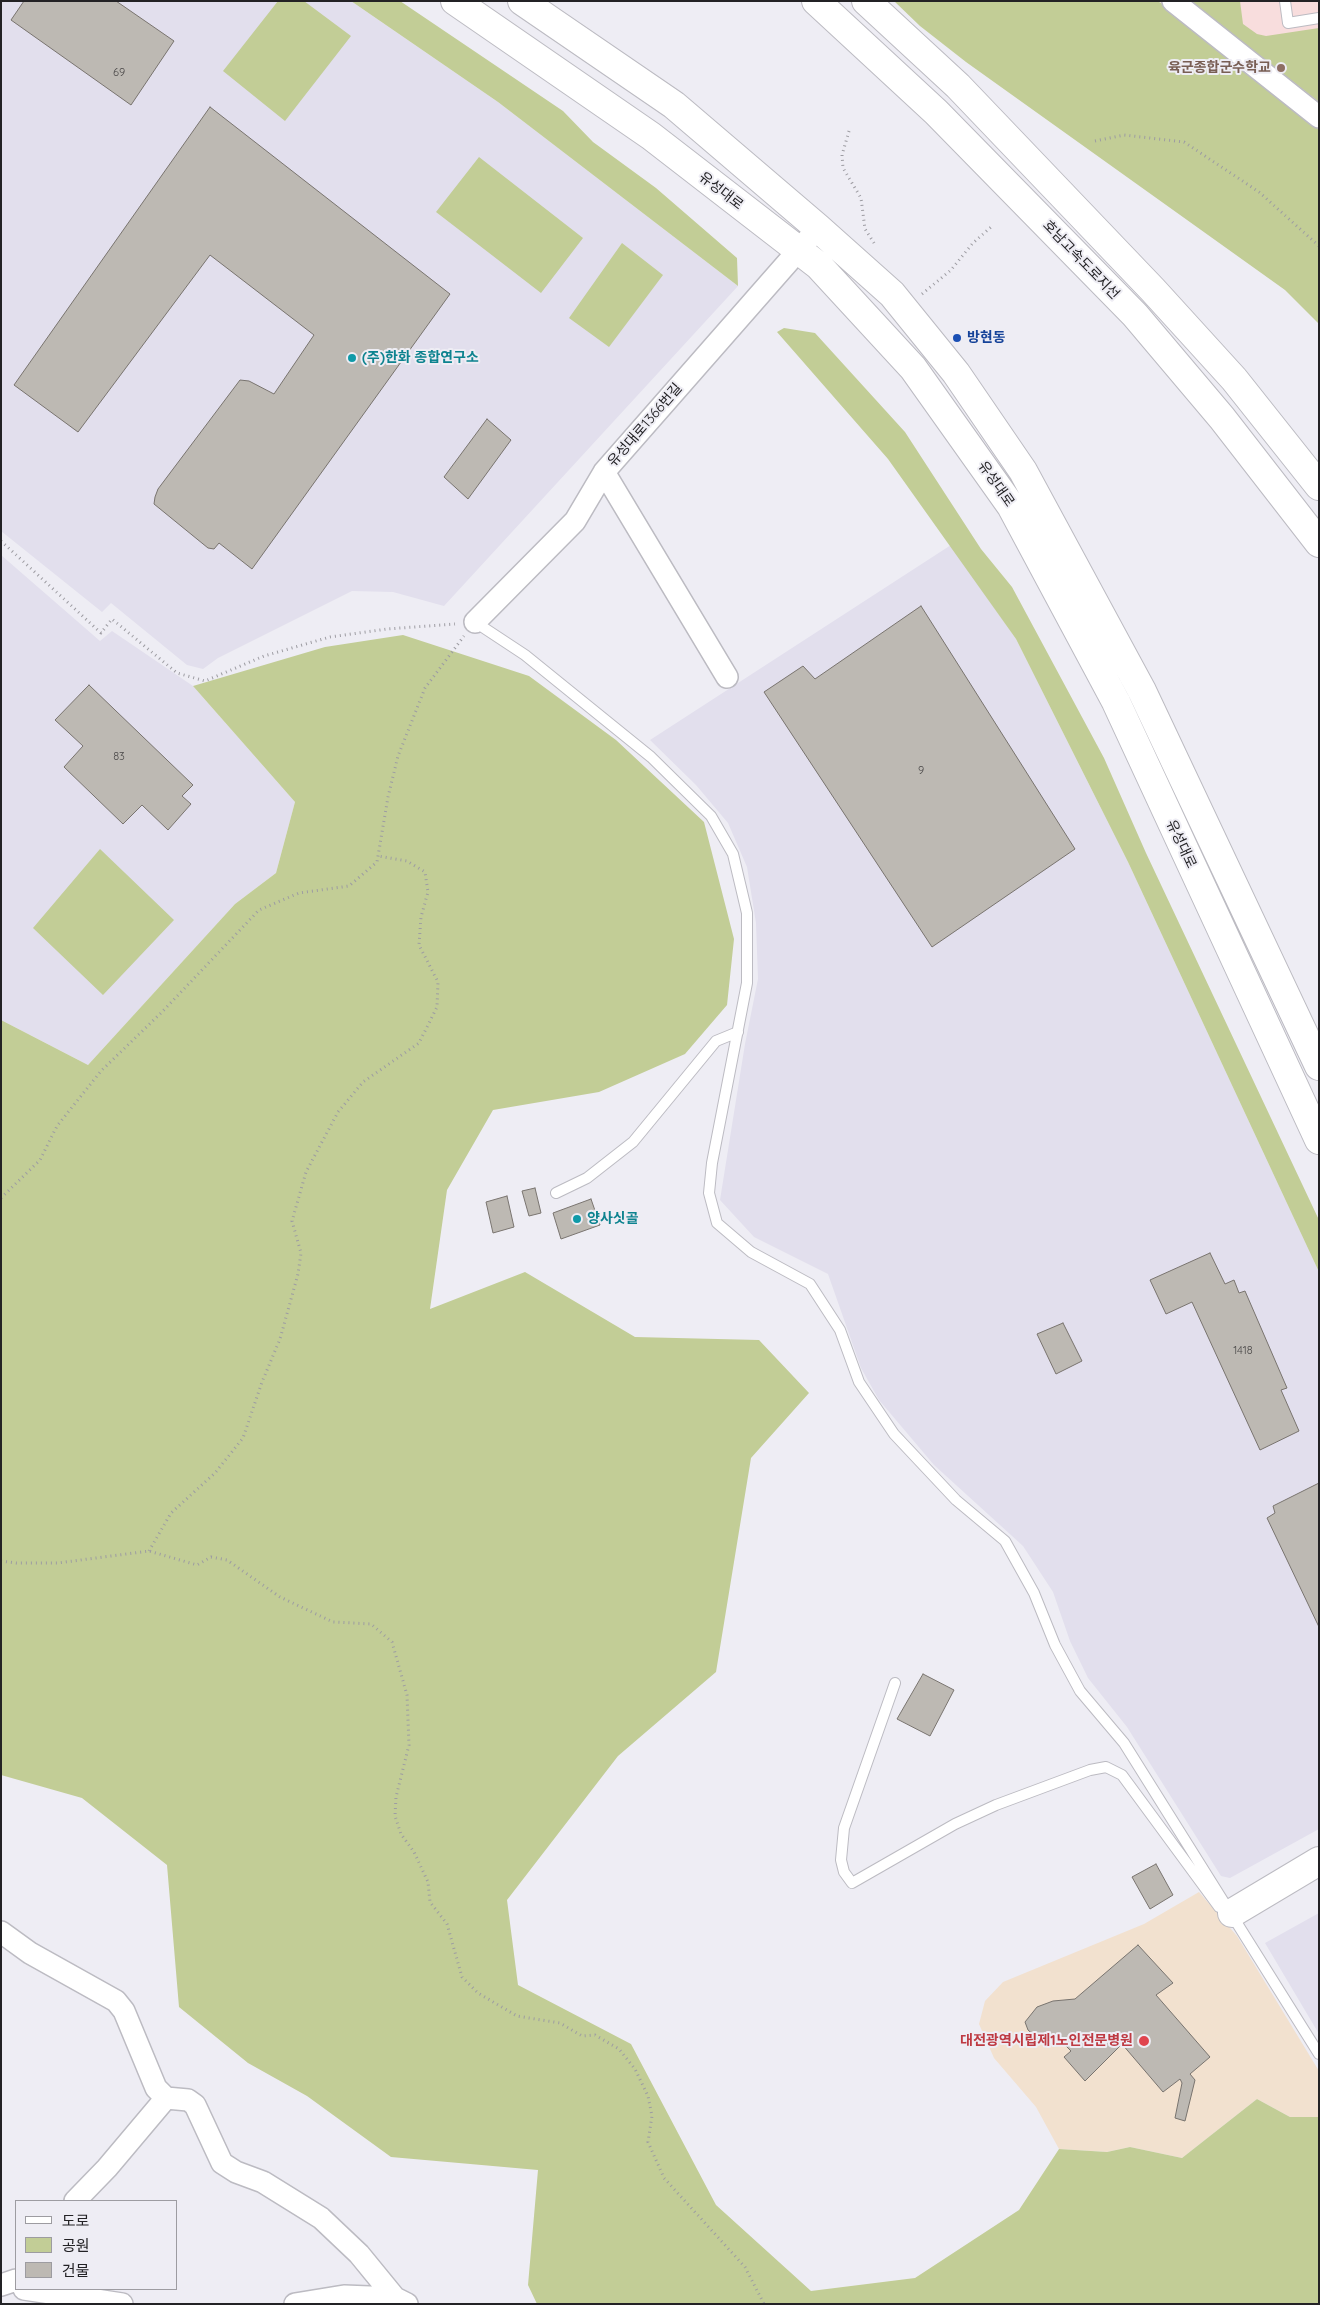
<!DOCTYPE html>
<meta charset="utf-8">
<style>
body{margin:0}
#map{position:relative;width:1320px;height:2305px;overflow:hidden;background:#eeedf4;font-family:Quicksand,"Noto Sans KR",sans-serif}
canvas{display:block}
.frame{position:absolute;inset:0;border:2px solid #232225;pointer-events:none}
.legend{position:absolute;left:15px;top:2200px;width:162px;height:90px;box-sizing:border-box;background:#eeedf4;border:1px solid #9d9ca1;margin:0;padding:6px 9px;list-style:none;font-size:15px;color:#232225}
.legend li{display:flex;align-items:center;gap:10px;height:25px}
.legend b{width:25px;border:1px solid #9d9ca1}
</style>
<div id="map">
<canvas width="1320" height="2305"></canvas>
<div class="frame"></div>
<ul class="legend">
<li><b style="height:6px;background:#fff"></b>도로</li>
<li><b style="height:14px;background:#c2cd96"></b>공원</li>
<li><b style="height:14px;background:#bdb9b3"></b>건물</li>
</ul>
</div>
<script>
const ctx = document.querySelector('canvas').getContext('2d');
ctx.lineJoin = 'round';
function paint(path, color) { ctx.fillStyle = color; ctx.fill(path, 'evenodd'); }
const toPath = rows => new Path2D(rows.map(r => 'M' + r).join(''));
function strokePath(path, color, width, dash) { ctx.strokeStyle = color; ctx.lineWidth = width; ctx.lineCap = dash ? 'butt' : 'round'; ctx.setLineDash(dash || []); ctx.stroke(path); }
function write(font, color, halo, rows, align = 'center') {
  ctx.font = font + ' Quicksand,"Noto Sans KR",sans-serif'; ctx.lineWidth = 4; ctx.setLineDash([]); ctx.textBaseline = 'middle'; ctx.strokeStyle = halo; ctx.fillStyle = color; for (const [text, x, y, turn = 0] of rows) {
    ctx.save(); ctx.translate(x, y); ctx.rotate((+turn || 0) * Math.PI / 180); ctx.textAlign = isNaN(turn) ? turn : align; if (halo) ctx.strokeText(text, 0, 0); ctx.fillText(text, 0, 0); ctx.restore();
  }
}
const built = toPath([
 [1,1,351,1,498,102,738,286,444,606,393,592,352,591,218,658,203,669,187,665,111,603,102,612,1,531],
 [951,545,1016,639,1128,862,1319,1272,1319,1829,1230,1878,1221,1876,1127,1727,1088,1678,1070,1641,1053,1592,1023,1546,934,1465,879,1400,861,1368,828,1274,754,1237,720,1200,745,1044,758,979,756,923,747,867,728,823,696,785,650,740],
 [1,555,100,641,112,631,193,686,295,802,276,873,235,904,88,1065,1,1020],
 [1319,1913,1319,2034,1265,1943]
]);
const education = toPath([
 [1157,1,1319,1,1319,130,1167,6]
]);
const medical = toPath([
 [1199,1892,1237,1936,1319,2071,1319,2117,1290,2117,1257,2099,1182,2158,1130,2147,1107,2152,1059,2149,1036,2107,994,2058,979,2024,985,2001,1003,1982,1144,1924]
]);
const green = toPath([
 [278,1,304,1,351,36,285,121,223,71],
 [351,1,400,1,563,111,593,142,656,188,737,258,738,286,498,102],
 [894,1,1157,1,1167,6,1319,130,1319,324,1285,290,966,62,920,26],
 [1190,1,1240,1,1243,24,1257,34,1266,36,1319,28,1319,102],
 [479,157,583,238,541,293,436,212],
 [622,243,663,275,609,347,569,318],
 [784,328,815,333,905,432,981,549,1012,587,1104,758,1146,853,1319,1220,1319,1272,1128,862,1016,639,888,459,777,332],
 [403,635,529,676,616,740,704,822,734,939,727,1005,685,1054,599,1092,493,1110,447,1190,430,1309,525,1272,635,1337,759,1340,809,1393,751,1458,716,1672,618,1756,507,1900,518,1985,631,2044,716,2205,811,2291,915,2278,1019,2210,1059,2149,1107,2152,1130,2147,1182,2158,1257,2099,1290,2117,1319,2117,1319,2304,537,2304,528,2285,538,2170,391,2157,307,2096,248,2063,179,2007,167,1865,82,1798,1,1775,1,1020,88,1065,235,904,276,873,295,802,193,686,325,647],
 [100,849,174,920,103,995,33,928]
]);
const building = toPath([
 [24,1,116,1,174,41,131,105,11,20,24,1],
 [210,107,450,294,252,569,219,543,214,549,208,548,154,504,155,497,158,489,240,380,249,381,274,394,314,335,210,255,78,432,14,385,210,107],
 [487,419,511,440,468,499,444,477,487,419],
 [921,606,1075,849,932,947,764,692,803,666,815,679,921,606],
 [89,685,193,785,182,796,191,804,168,830,142,805,123,824,64,767,83,746,55,720,89,685],
 [535,1188,541,1213,529,1216,522,1191,535,1188],
 [507,1196,514,1227,493,1233,486,1202,507,1196],
 [591,1199,600,1225,561,1239,553,1213,591,1199],
 [1210,1253,1225,1284,1234,1280,1239,1293,1245,1291,1287,1388,1281,1390,1299,1431,1260,1450,1192,1302,1166,1314,1150,1280,1210,1253],
 [1063,1323,1082,1361,1056,1374,1037,1334,1063,1323],
 [1319,1483,1319,1627,1267,1518,1275,1513,1273,1506,1319,1483],
 [923,1674,954,1690,930,1736,897,1719,923,1674],
 [1156,1864,1173,1895,1150,1909,1132,1877,1156,1864],
 [1138,1945,1173,1983,1156,1995,1210,2057,1190,2074,1195,2080,1185,2121,1175,2118,1182,2083,1180,2079,1163,2092,1122,2044,1085,2081,1064,2057,1071,2051,1060,2040,1037,2038,1028,2030,1025,2022,1037,2007,1053,2001,1075,1999,1138,1945]
]);
const path = toPath([
 [849,131,842,155,843,168,861,198,865,229,876,246],
 [1095,141,1124,135,1184,142,1259,192,1319,246],
 [922,294,951,270,973,243,991,227],
 [1,541,101,633,112,619,177,673,205,681,264,656,330,637,387,629,455,624],
 [1,1198,40,1160,57,1126,101,1071,162,1012,259,910,299,893,349,886,377,862,388,797,398,756,425,688,464,636],
 [149,1551,171,1513,215,1473,243,1438,262,1382,280,1339,298,1274,301,1253,292,1221,306,1172,338,1112,363,1082,419,1043,437,1007,438,982,419,945,421,917,428,892,425,872,407,861,378,856],
 [1,1561,16,1563,58,1563,149,1551,197,1565,211,1557,227,1560,280,1597,333,1622,371,1624,392,1642,407,1695,409,1745,396,1797,395,1816,401,1834,414,1852,428,1882,430,1902,447,1924,462,1977,478,1993,517,2016,560,2023,582,2036,595,2035,619,2049,635,2069,648,2096,652,2116,648,2142,664,2178,745,2267,764,2304]
]);
const lane = toPath([
 [1285,1,1288,23,1319,18],
 [475,622,525,655,651,757,711,816,733,854,747,913,747,983,712,1163,709,1193,717,1223,751,1252,810,1284,840,1330,859,1382,894,1434,956,1500,1005,1541,1034,1593,1055,1645,1080,1691,1124,1743,1319,2054],
 [556,1193,587,1178,633,1142,716,1041,738,1032],
 [895,1683,844,1828,841,1860,844,1872,852,1883,955,1824,996,1805,1090,1770,1106,1767,1122,1775,1219,1907,1231,1912]
]);
const street = toPath([
 [1173,1,1319,117],
 [604,472,727,677],
 [475,622,575,521,604,472,818,228],
 [1,1932,30,1953,116,2001,124,2011,156,2088,166,2098,188,2100,195,2105,222,2163,236,2172,263,2182,321,2218,359,2254,395,2298,407,2304],
 [75,2201,107,2168,166,2098],
 [1,2285,16,2280],
 [24,2289,122,2304],
 [295,2304,344,2296,395,2298]
]);
const secondary = toPath([
 [455,1,651,136,819,266,913,368,1011,506,1116,702,1319,1140],
 [522,1,674,105,818,228,892,294,956,373,1023,471,1142,691,1319,1066],
 [1232,1913,1319,1861]
]);
const highway = toPath([
 [816,1,936,112,1135,315,1222,418,1319,543],
 [866,1,958,86,1153,290,1234,379,1319,486]
]);
const markers = [
 [1281,68,5,"#8d6e63"],
 [957,338,5,"#1a4fb4"],
 [352,358,5,"#0f9aa8"],
 [577,1219,5,"#0f9aa8"],
 [1144,2041,6,"#e0444e"]
];
const numberNames = [
 ["69",119,73],
 ["83",119,757],
 ["9",921,771],
 ["1418",1243,1351]
];
const educationNames = [
 ["육군종합군수학교",1271,68]
];
const streetNames = [
 ["유성대로",721,191,38],
 ["호남고속도로지선",1081,260,46],
 ["유성대로1366번길",645,425,-49],
 ["유성대로",996,484,55],
 ["유성대로",1181,844,65]
];
const transitNames = [
 ["방현동",967,338]
];
const cultureNames = [
 ["(주)한화 종합연구소",362,358],
 ["양사싯골",587,1219]
];
const healthNames = [
 ["대전광역시립제1노인전문병원",1133,2041]
];
paint(built, '#e2dfed');
paint(education, '#f8dddd');
paint(medical, '#f2e1cf');
paint(green, '#c2cd96');
paint(building, '#bdb9b3');
strokePath(building, '#79746f', 1);
strokePath(lane, '#bcbbc2', 12);
strokePath(street, '#bcbbc2', 24);
strokePath(secondary, '#bcbbc2', 30);
strokePath(highway, '#bcbbc2', 30);
strokePath(path, '#9d9ca2', 3, [1, 4]);
strokePath(lane, '#fff', 10);
strokePath(street, '#fff', 21);
strokePath(secondary, '#fff', 28);
strokePath(highway, '#fff', 28);
for (const [x, y, r, color] of markers) { const dot = new Path2D(); dot.arc(x, y, r, 0, 2 * Math.PI); ctx.fillStyle = color; ctx.fill(dot); strokePath(dot, '#eeedf4', 2); }
write('11px', '#4a4848', null, numberNames);
write('bold 14px', '#785e54', '#eeedf4', educationNames, 'right');
write('14px', '#232225', '#eeedf4', streetNames);
write('bold 14px', '#164399', '#eeedf4', transitNames, 'left');
write('bold 14px', '#0d838f', '#eeedf4', cultureNames, 'left');
write('bold 14px', '#be3a42', '#eeedf4', healthNames, 'right');
</script>
